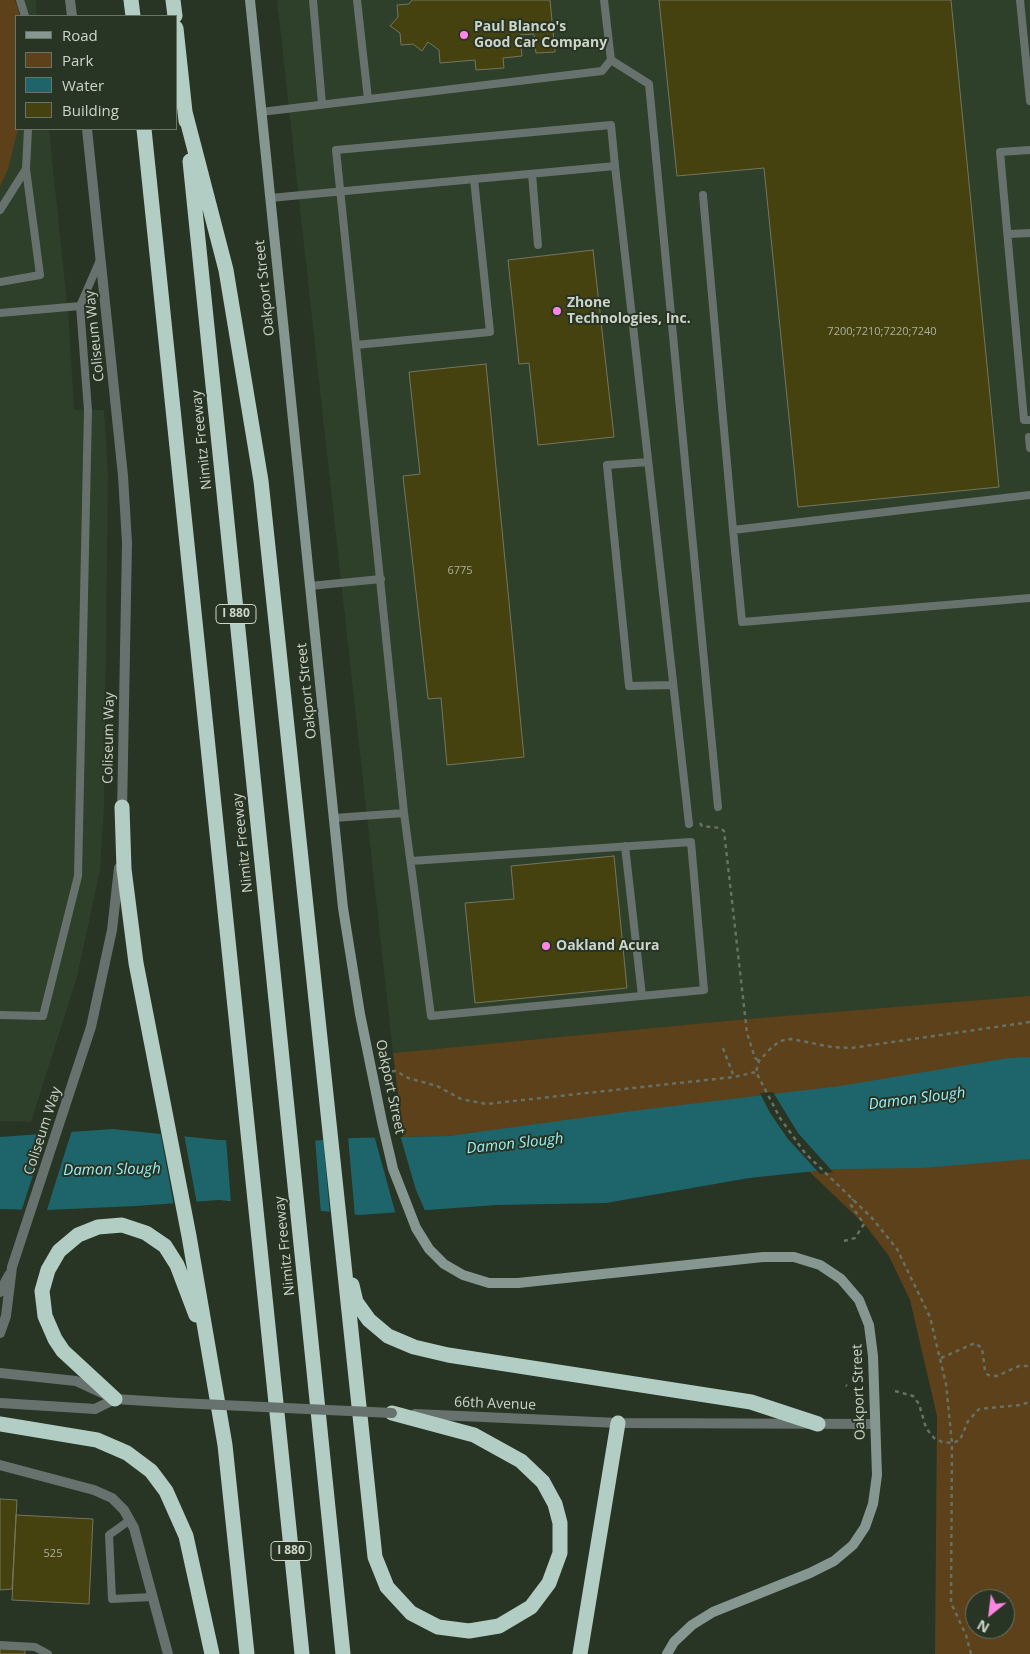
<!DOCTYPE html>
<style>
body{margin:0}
#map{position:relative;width:1030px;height:1654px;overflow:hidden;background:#283424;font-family:"Open Sans",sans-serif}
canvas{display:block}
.legend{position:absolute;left:15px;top:15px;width:162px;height:115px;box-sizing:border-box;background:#283424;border:1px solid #6a7466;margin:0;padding:6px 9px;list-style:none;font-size:15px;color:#cdd5ca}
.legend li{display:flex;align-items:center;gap:10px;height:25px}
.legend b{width:25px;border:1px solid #6a7466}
.north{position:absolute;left:965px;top:1589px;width:50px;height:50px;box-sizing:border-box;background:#283424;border:1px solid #6a7466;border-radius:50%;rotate:209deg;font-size:14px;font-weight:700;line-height:20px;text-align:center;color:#cdd5ca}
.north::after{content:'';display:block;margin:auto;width:18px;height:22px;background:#fc86e3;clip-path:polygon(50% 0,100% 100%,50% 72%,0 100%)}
</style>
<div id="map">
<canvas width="1030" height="1654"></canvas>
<ul class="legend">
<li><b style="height:6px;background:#859790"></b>Road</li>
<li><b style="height:14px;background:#5c411b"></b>Park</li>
<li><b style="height:14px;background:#1e656b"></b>Water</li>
<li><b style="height:14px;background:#454210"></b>Building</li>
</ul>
<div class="north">N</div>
</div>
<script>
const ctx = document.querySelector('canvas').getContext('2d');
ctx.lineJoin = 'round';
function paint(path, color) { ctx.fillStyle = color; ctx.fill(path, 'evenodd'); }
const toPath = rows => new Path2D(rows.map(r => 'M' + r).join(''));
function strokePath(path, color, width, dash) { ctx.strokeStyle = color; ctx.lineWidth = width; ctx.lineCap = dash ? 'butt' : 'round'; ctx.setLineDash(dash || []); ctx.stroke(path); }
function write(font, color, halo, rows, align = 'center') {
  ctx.font = font + ' "Open Sans",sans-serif'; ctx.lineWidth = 4; ctx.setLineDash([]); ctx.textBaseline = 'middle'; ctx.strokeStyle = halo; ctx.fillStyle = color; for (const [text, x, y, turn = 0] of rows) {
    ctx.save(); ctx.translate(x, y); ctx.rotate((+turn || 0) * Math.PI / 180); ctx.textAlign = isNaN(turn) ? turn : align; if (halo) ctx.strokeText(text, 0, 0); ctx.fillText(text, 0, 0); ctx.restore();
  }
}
const built = toPath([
 [0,0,36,0,37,16,16,16,16,129,49,129,69,322,74,410,104,410,108,474,104,807,100,870,77,977,31,1122,0,1121],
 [277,0,1030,0,1030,1007,736,1020,393,1053]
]);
const green = toPath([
 [0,0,15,0,20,16,16,16,18,129,8,169,0,187],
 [1030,996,1030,1654,935,1654,937,1416,910,1300,889,1256,866,1226,792,1155,755,1097,448,1136,403,1137,393,1053,736,1020],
 [975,1599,1005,1599,1005,1629,975,1629]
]);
const water = toPath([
 [1030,1057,1030,1159,922,1168,834,1169,749,1178,606,1203,496,1205,359,1215,219,1200,136,1206,46,1210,0,1209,0,1137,113,1129,219,1140,293,1142,354,1138,448,1136,640,1110,840,1086,1009,1058]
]);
const pier = toPath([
 [773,1092,798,1133,833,1172,820,1174,788,1139,770,1113,760,1093],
 [72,1130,46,1213,21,1212,47,1132],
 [160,1131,184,1134,197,1204,174,1206],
 [374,1135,400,1135,416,1190,426,1213,396,1215],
 [348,1136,355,1217,330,1215,323,1138],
 [226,1138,293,1140,315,1138,321,1214,231,1204]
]);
const building = toPath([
 [412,0,550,0,555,52,536,53,534,34,520,35,522,56,503,58,504,68,476,70,475,60,440,63,439,50,428,42,422,51,413,44,401,45,400,33,390,26,398,17,397,5,409,4,412,0],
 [659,0,951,0,999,487,798,507,764,168,677,176,659,0],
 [593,250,614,437,538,445,529,363,519,364,508,260,593,250],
 [486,364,524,757,447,765,441,698,428,699,403,476,420,474,409,372,486,364],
 [614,856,627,988,475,1003,465,903,514,899,511,866,614,856],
 [0,1499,17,1500,12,1589,0,1590,0,1499],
 [16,1515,93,1519,89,1604,12,1600,16,1515],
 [0,1649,25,1650,25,1654,0,1654,0,1649]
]);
const path = toPath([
 [700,823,702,826,720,828,724,831,747,1033,755,1058,759,1061],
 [723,1048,734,1077],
 [384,1072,396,1071,408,1078,437,1086,461,1099,486,1104,734,1077,756,1072],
 [844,1241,855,1238,864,1224,851,1205,853,1199],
 [941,1358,975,1343,982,1348,985,1371,988,1375,997,1376,1019,1366,1030,1366],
 [846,1385,847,1386],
 [895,1391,913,1396,919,1404,926,1428,934,1438,942,1442,952,1443,960,1440,968,1421,979,1409,1020,1405,1030,1402],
 [971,1654,966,1635,951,1603,952,1443,946,1384,930,1317,897,1249,872,1218,805,1153,780,1118,756,1072,759,1061,770,1049,780,1041,791,1039,832,1047,851,1048,1030,1022]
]);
const service = toPath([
 [20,0,25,16],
 [313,0,322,104],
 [357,0,368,99],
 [1020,0,1030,101],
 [611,60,649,84,718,807],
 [261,112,602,71,611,60,604,0],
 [1030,150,1000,152,1024,420,1030,420],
 [26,169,28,129],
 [532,174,538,245],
 [703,195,733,530,1030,495],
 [270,198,615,166,689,824],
 [0,210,26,169,40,275,0,282],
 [1009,234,1030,233],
 [0,313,80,306],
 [356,345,490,332,474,179],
 [1029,437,1030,448],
 [648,462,607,465,629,686,673,685],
 [733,530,742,622,1030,598],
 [310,586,381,579],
 [334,818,404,813],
 [625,846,642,996],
 [411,861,691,842,704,990,431,1016,404,813,336,150,611,125,615,166],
 [0,1015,43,1016,78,876,88,410,80,306,100,260],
 [130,1520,109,1535,112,1599,152,1597],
 [0,1645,35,1647,48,1654]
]);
const minor = toPath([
 [0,1465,94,1490,112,1498,124,1510,134,1528,168,1654]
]);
const tertiary = toPath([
 [70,0,72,16],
 [87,129,123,476,127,543,122,813],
 [0,1292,9,1275],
 [0,1333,6,1316,12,1267,91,1027,112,930,119,868],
 [0,1373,76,1381,115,1399,179,1403],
 [0,1403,95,1409,115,1399],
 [415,1414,618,1423,874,1424]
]);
const secondary = toPath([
 [250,0,343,908,360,1014,382,1122,393,1169,416,1228,429,1249,444,1264,463,1275,489,1283,518,1283,763,1257,794,1257,820,1265,841,1279,859,1300,869,1325,873,1356,877,1475,873,1504,865,1527,853,1545,834,1561,810,1573,713,1612,692,1625,674,1642,667,1654]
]);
const motorway = toPath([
 [131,0,133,16],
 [173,0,175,16],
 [176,28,186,121],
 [185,112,226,270,261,481,375,1557,387,1587,411,1613,438,1627,469,1631,499,1626,531,1607,549,1583,560,1553,560,1523,555,1504,543,1482,521,1461,474,1435,392,1413],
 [144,129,302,1654],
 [190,161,343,1654],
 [122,807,124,869,136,963,189,1236,225,1445,247,1654],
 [352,1285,356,1302,369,1320,388,1336,414,1347,448,1355,751,1402,818,1424],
 [115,1399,63,1351,55,1339,45,1316,42,1291,48,1270,59,1251,78,1235,98,1227,122,1225,146,1233,165,1246,177,1265,196,1315],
 [0,1424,97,1440,127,1453,151,1471,166,1491,186,1536,212,1654],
 [580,1654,618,1423]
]);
const tertiaryBridge = toPath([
 [179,1403,392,1413]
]);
const markers = [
 [464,35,5,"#fc86e3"],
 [557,311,5,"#fc86e3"],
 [546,946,5,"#fc86e3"]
];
const numberNames = [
 ["7200;7210;7220;7240",882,332],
 ["6775",460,571],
 ["525",53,1554]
];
const shields = [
 [236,614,40],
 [291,1551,40]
];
const shieldNames = [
 ["I 880",236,614],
 ["I 880",291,1551]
];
const poiNames = [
 ["Paul Blanco's",474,27],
 ["Good Car Company",474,43],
 ["Zhone",567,303],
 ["Technologies, Inc.",567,319],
 ["Oakland Acura",556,946]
];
const streetNames = [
 ["Oakport Street",265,288,-96],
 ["Coliseum Way",95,336,-96],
 ["Nimitz Freeway",202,440,-96],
 ["Oakport Street",307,691,-96],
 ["Coliseum Way",109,738,-89],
 ["Nimitz Freeway",243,843,-96],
 ["Oakport Street",390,1087,78],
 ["Coliseum Way",43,1131,-72],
 ["Nimitz Freeway",285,1246,-96],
 ["Oakport Street",859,1392,-92],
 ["66th Avenue",495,1404,2]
];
const waterNames = [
 ["Damon Slough",917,1099,-7],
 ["Damon Slough",515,1144,-6],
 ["Damon Slough",112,1170,-1]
];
paint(built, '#2e3f2a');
paint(green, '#5c411b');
paint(water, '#1e656b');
paint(pier, '#283424');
paint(building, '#454210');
strokePath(building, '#75755f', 1);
strokePath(path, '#667163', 2.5, [4, 4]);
strokePath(service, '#67726e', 8);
strokePath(minor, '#67726e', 10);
strokePath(tertiary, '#67726e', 10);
strokePath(secondary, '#859790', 10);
strokePath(motorway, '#b2cdc3', 15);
strokePath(tertiaryBridge, '#67726e', 10);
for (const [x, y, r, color] of markers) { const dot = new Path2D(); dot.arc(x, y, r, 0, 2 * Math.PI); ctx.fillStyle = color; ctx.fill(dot); strokePath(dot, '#283424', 2); }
write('11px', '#abb09c', null, numberNames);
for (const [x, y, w] of shields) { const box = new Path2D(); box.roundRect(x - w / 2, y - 9.5, w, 19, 4); ctx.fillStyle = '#283424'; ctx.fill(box); strokePath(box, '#cdd5ca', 1); }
write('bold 12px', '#cdd5ca', null, shieldNames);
write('bold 14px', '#cdd5ca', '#283424', poiNames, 'left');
write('14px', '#cdd5ca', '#283424', streetNames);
write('italic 15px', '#98f1fb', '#283424', waterNames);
</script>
